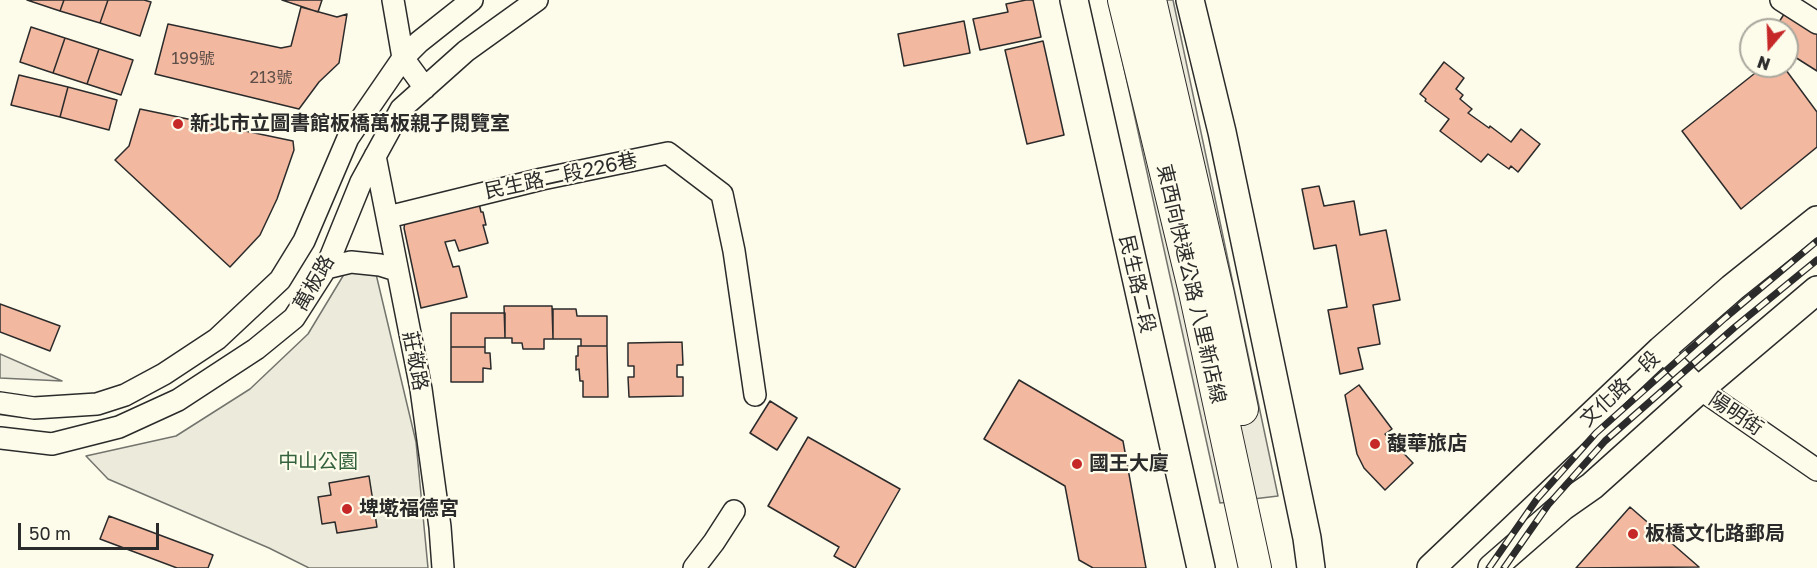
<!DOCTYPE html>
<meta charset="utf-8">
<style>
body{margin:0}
#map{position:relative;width:1817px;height:568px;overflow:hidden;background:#fdfbea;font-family:"Golos Text",sans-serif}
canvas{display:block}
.north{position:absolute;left:1739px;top:18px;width:60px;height:60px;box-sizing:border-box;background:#fdfbea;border:2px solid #a9a89e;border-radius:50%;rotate:199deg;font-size:16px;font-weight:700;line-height:24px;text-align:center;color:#2b2b2b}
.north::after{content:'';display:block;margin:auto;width:21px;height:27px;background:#c62828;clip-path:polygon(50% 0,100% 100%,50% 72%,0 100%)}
.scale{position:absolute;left:18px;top:523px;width:141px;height:27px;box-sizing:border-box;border:3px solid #2b2b2b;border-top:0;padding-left:8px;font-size:18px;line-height:21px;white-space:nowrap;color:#2b2b2b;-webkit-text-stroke:4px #fdfbea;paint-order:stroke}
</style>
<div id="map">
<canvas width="1817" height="568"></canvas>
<div class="north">N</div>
<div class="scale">50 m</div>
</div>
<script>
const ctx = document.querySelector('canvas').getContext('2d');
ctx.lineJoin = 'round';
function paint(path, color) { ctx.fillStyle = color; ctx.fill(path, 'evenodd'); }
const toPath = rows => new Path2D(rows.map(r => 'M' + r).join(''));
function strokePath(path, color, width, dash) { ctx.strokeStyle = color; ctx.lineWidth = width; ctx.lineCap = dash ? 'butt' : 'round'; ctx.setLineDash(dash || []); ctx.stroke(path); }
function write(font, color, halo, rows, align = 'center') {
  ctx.font = font + ' "Golos Text","Noto Sans TC",sans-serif'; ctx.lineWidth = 4.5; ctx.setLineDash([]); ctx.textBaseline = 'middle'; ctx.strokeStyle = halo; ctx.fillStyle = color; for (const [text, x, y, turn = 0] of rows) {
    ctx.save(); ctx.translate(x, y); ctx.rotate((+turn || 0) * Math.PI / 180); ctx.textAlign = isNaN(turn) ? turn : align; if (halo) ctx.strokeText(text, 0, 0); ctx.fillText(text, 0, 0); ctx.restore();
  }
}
const green = toPath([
 [346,271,376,274,416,442,428,568,309,568,269,548,108,479,86,456,176,436,250,389,308,334,346,271],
 [0,354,62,381,0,378,0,354]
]);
const parking = toPath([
 [1109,0,1173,0,1278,496,1220,503,1109,0]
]);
const building = toPath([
 [27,0,64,0,60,11,27,0],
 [64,0,108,0,100,23,60,11,64,0],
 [108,0,144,0,151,2,140,36,100,23,108,0],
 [282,0,322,0,318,12,282,0],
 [1026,0,1033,0,1041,37,980,50,973,19,1008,12,1006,4,1026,0],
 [301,7,337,17,347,14,339,63,319,82,299,109,155,74,168,24,281,48,291,46,301,7],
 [1786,11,1817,31,1817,71,1787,52,1787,30,1774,30,1786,11],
 [964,21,970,53,904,66,898,34,964,21],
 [31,27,65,38,53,73,20,62,31,27],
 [65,38,99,49,87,84,53,73,65,38],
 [1043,41,1064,135,1027,144,1005,50,1043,41],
 [99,49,133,60,121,95,87,84,99,49],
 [1444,62,1464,78,1456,89,1463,95,1460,99,1472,109,1468,113,1489,128,1490,126,1511,142,1521,129,1540,144,1518,172,1511,166,1509,169,1488,154,1481,162,1440,131,1449,119,1425,101,1426,99,1420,94,1444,62],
 [1764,66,1783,66,1817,112,1817,147,1741,209,1682,131,1764,66],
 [19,75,68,87,60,117,11,105,19,75],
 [68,87,117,100,109,130,60,117,68,87],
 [140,109,293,141,294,150,277,199,260,235,230,267,115,160,129,146,140,109],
 [1319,186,1324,206,1354,201,1360,235,1386,230,1400,300,1373,305,1380,344,1358,348,1363,369,1340,374,1328,310,1347,307,1336,245,1314,249,1302,189,1319,186],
 [478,199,481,212,483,212,486,225,483,225,488,243,459,251,455,240,445,242,453,267,459,266,467,297,421,308,404,228,405,222,478,199],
 [0,304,60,326,50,351,0,332,0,304],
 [504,306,552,306,553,339,544,339,544,349,523,349,522,343,512,343,512,338,505,338,504,306],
 [553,309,576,309,577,316,607,316,607,346,581,346,581,339,553,339,553,309],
 [451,313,505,313,505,338,485,338,485,347,451,347,451,313],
 [682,342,683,365,677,365,677,377,683,377,683,396,629,397,628,377,634,377,634,366,628,366,628,343,682,342],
 [578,346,607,346,608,397,583,397,583,381,580,381,579,369,576,370,576,356,578,356,578,346],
 [451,347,485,347,485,353,490,353,491,369,483,368,483,382,451,382,451,347],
 [1019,380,1123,441,1146,568,1093,568,1079,560,1065,486,984,439,1019,380],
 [1359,385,1392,429,1385,434,1413,463,1385,490,1364,468,1357,454,1345,395,1359,385],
 [770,401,797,418,777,450,750,433,770,401],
 [808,437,900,489,855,568,834,556,839,547,768,506,808,437],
 [369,476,377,527,337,533,335,522,322,524,318,497,331,495,329,483,369,476],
 [1630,507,1699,567,1576,568,1630,507],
 [109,516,213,555,208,568,177,568,100,539,109,516]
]);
const minor = toPath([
 [393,0,403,58,425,88],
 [1781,0,1817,23],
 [375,156,421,389,440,527,443,568],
 [388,217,542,179,668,153,722,194,734,251,755,395],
 [326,268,351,262,380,265,396,270],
 [1661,350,1700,389,1817,470],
 [0,403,34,408,97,404,125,395,164,374,217,339,280,280,304,241,348,138,403,58,419,42,472,0],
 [0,438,52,444,119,427,178,400,256,349,294,318,326,268,361,182,401,109,466,51,537,0],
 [694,568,714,542,734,511]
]);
const major = toPath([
 [1074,0,1201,568],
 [1190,0,1222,132,1307,538,1311,568],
 [1431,568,1661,350,1732,288,1817,220],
 [1492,568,1562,507,1592,486,1700,389,1817,290]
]);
const highway = toPath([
 [1124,0,1195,292,1255,568],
 [1150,0,1218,294,1242,409]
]);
const rail = toPath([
 [1489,568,1537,499,1596,433,1725,318,1817,241],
 [1504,568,1548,505,1605,441,1735,327,1817,260]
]);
const markers = [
 [178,124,6,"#c62828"],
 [1375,444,6,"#c62828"],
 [1077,464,6,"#c62828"],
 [347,509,6,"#c62828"],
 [1633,534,6,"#c62828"]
];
const numberNames = [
 ["199號",193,59],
 ["213號",271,78]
];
const poiNames = [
 ["新北市立圖書館板橋萬板親子閱覽室",190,124],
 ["馥華旅店",1387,444],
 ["國王大廈",1089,464],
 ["埤墘福德宮",359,509],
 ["板橋文化路郵局",1645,534]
];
const streetNames = [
 ["民生路二段226巷",561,176,-12],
 ["萬板路",314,283,-60],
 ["民生路二段",1137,284,77],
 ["東西向快速公路 八里新店線",1191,284,77],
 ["莊敬路",415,361,79],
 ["文化路一段",1620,389,-43],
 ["陽明街",1736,414,34]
];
const parkNames = [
 ["中山公園",318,462]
];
paint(green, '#ecebdb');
strokePath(green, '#74746e', 1.5);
paint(parking, '#eceadb');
strokePath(parking, '#74746e', 1.5);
paint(building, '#f2b8a0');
strokePath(building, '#2b2b2b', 1.5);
strokePath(minor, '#2b2b2b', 24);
strokePath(major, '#2b2b2b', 30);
strokePath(highway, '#2b2b2b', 34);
strokePath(minor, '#fdfbea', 21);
strokePath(major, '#fdfbea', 27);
strokePath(highway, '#fdfbea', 32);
strokePath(rail, '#2b2b2b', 7);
strokePath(rail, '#fdfbea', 4.5, [14]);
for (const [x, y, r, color] of markers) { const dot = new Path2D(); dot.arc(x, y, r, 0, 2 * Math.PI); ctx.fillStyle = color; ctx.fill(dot); strokePath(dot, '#fdfbea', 2); }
write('16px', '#5d4e48', null, numberNames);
write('bold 20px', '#2b2b2b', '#fdfbea', poiNames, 'left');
write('20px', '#2b2b2b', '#fdfbea', streetNames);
write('20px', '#34623c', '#fdfbea', parkNames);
</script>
